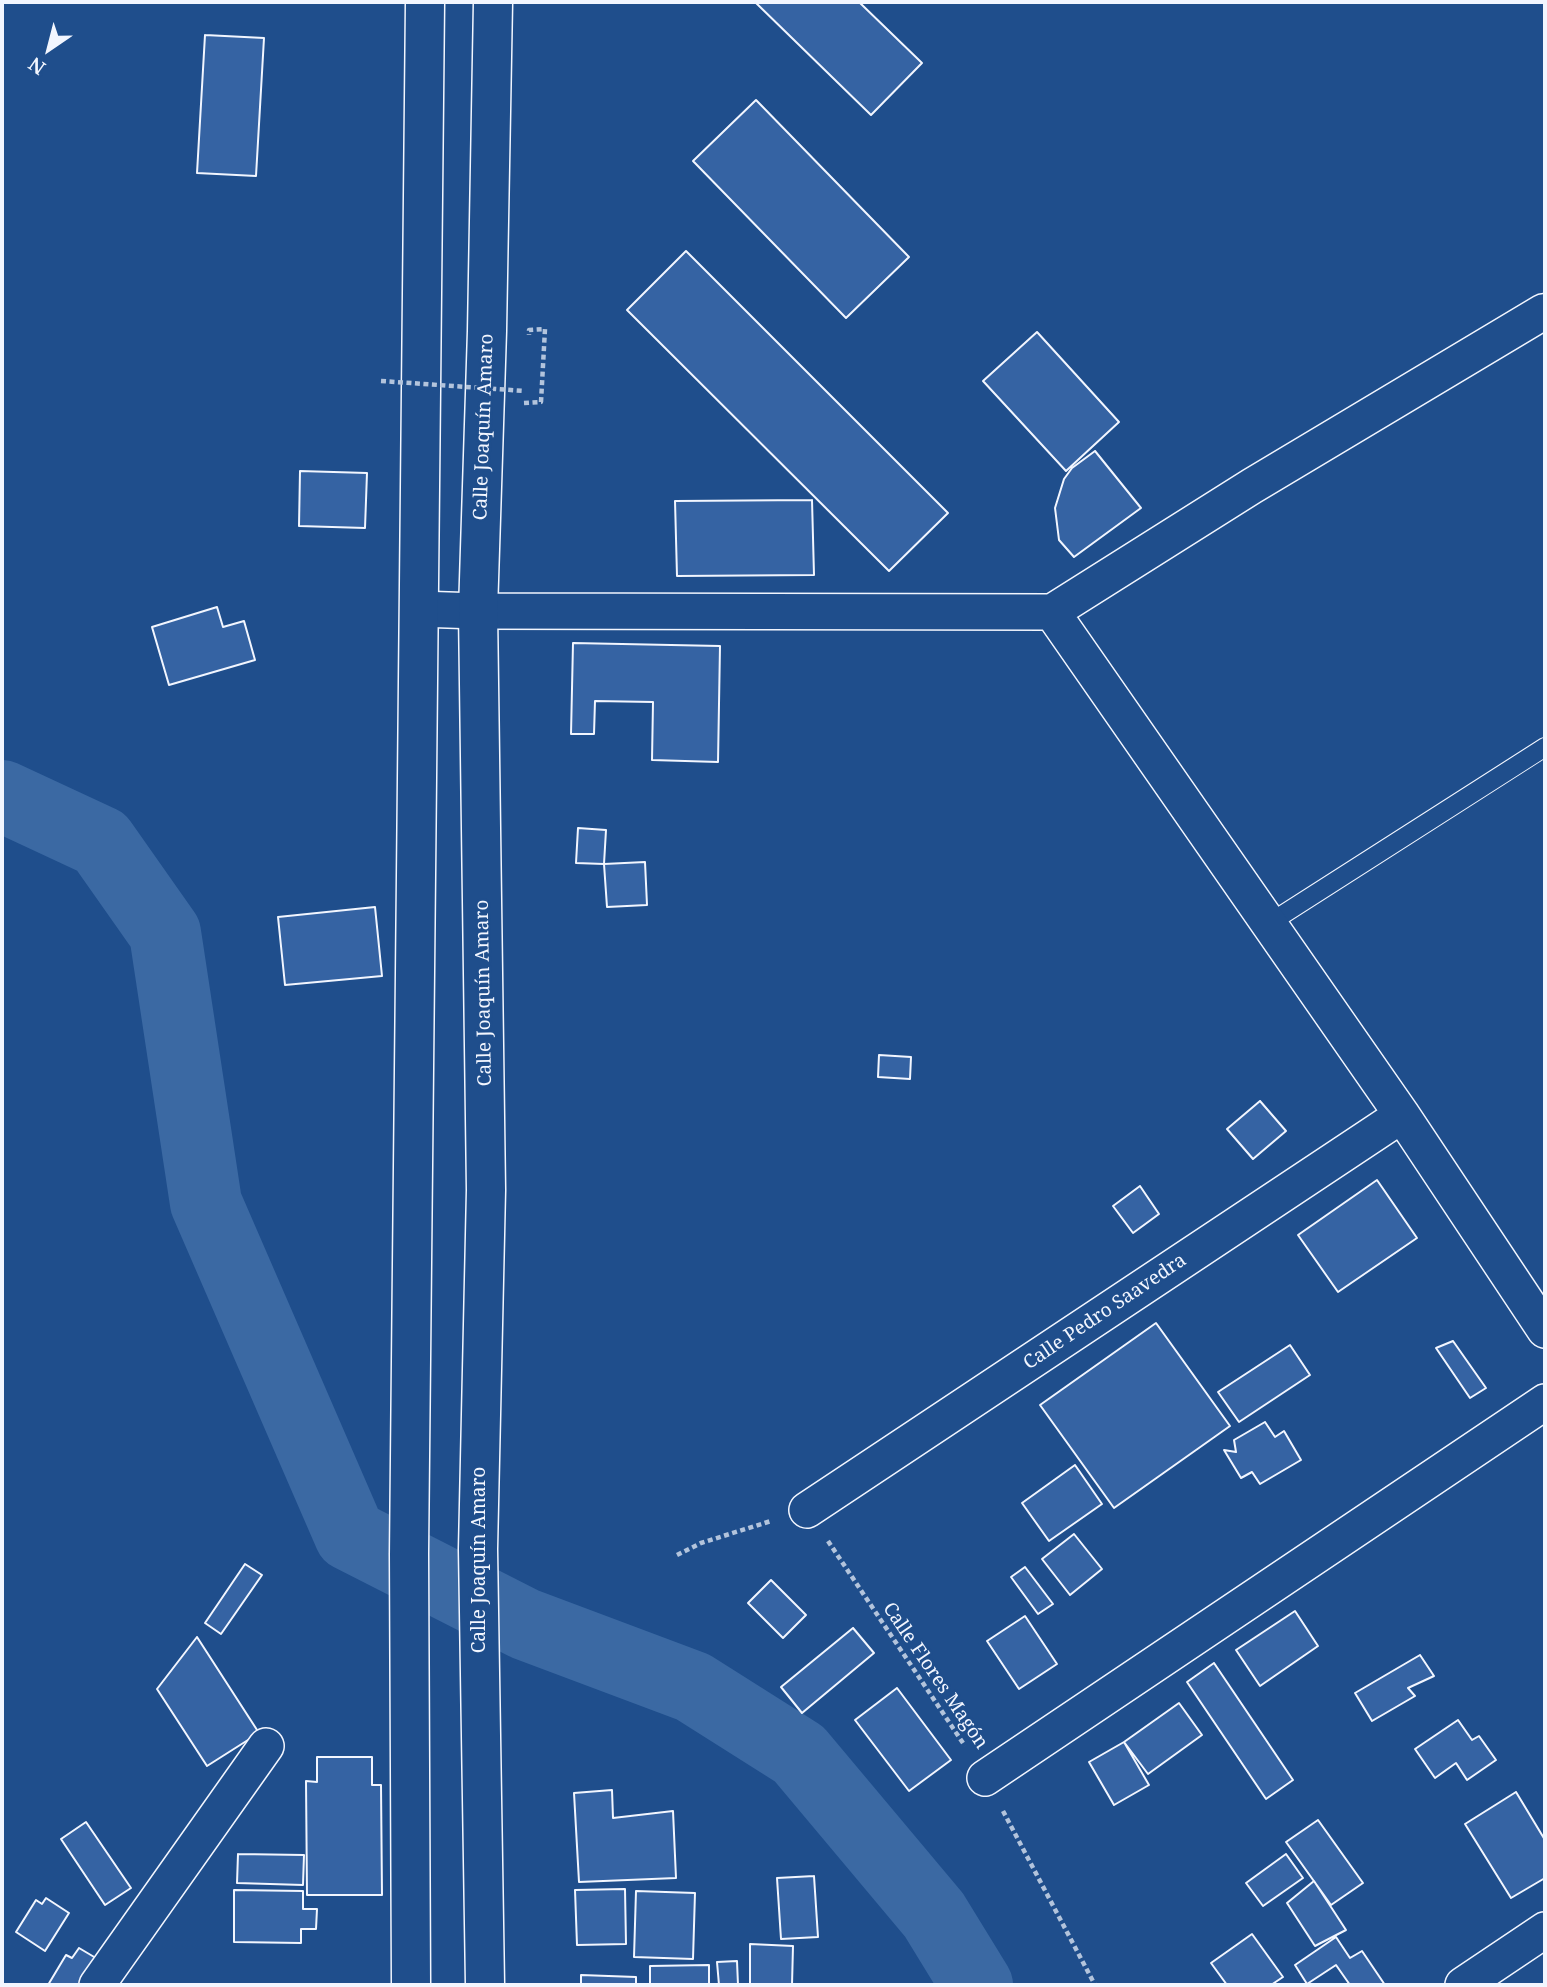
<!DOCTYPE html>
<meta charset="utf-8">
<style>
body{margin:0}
#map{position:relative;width:1547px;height:1987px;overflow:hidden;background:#1f4e8c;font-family:"Noto Serif",serif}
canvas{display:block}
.frame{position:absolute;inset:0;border:4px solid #f2f6ff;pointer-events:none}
.north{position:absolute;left:14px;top:14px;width:70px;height:70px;-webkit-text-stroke:5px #1f4e8c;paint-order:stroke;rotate:215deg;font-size:19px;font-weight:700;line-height:28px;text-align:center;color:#f2f6ff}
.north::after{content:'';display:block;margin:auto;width:24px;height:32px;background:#f2f6ff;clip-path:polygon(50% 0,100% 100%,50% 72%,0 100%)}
</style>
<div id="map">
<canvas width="1547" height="1987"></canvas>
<div class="frame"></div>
<div class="north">N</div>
</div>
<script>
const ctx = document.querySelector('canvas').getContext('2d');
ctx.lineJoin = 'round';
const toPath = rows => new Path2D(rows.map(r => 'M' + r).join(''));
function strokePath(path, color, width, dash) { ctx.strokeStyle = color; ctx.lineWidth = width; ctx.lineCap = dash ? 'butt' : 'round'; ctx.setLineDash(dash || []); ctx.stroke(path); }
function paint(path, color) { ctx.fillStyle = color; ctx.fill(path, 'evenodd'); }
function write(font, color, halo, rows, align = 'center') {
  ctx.font = font + ' "Noto Serif",serif'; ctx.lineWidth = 5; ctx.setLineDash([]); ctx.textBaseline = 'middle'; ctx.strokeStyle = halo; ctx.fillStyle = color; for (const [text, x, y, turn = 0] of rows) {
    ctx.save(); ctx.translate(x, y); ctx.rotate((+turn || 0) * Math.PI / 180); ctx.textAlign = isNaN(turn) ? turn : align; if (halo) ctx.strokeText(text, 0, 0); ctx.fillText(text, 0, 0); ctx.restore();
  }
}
const river = toPath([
 [2,796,101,842,165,933,206,1203,350,1535,525,1624,693,1687,799,1754,934,1915,977,1985]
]);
const building = toPath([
 [755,2,859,2,922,63,871,115,755,2],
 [205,35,264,38,256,176,197,173,205,35],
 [756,100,909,257,846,318,693,161,756,100],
 [686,251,948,513,889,571,627,310,686,251],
 [1037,332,1119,422,1066,471,983,381,1037,332],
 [1095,451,1141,508,1074,557,1059,540,1055,508,1064,479,1072,468,1095,451],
 [300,471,367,473,365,528,299,526,300,471],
 [812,500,814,575,677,576,675,501,812,500],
 [217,607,223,627,244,621,255,660,169,685,152,627,217,607],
 [573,643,720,646,718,762,652,760,653,702,595,701,594,734,571,734,573,643],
 [578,828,606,830,604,864,576,863,578,828],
 [645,862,647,905,607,907,604,864,645,862],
 [375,907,382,976,285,985,278,917,375,907],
 [879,1055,911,1057,910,1079,878,1077,879,1055],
 [1260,1101,1286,1131,1253,1159,1227,1129,1260,1101],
 [1377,1180,1417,1238,1338,1292,1298,1235,1377,1180],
 [1140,1186,1159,1214,1133,1233,1113,1206,1140,1186],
 [1156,1323,1230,1426,1114,1508,1040,1405,1156,1323],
 [1453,1341,1486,1388,1470,1398,1436,1348,1453,1341],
 [1290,1345,1310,1375,1239,1422,1218,1392,1290,1345],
 [1265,1422,1275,1437,1284,1431,1301,1460,1260,1484,1252,1472,1241,1478,1224,1450,1236,1452,1234,1440,1265,1422],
 [1075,1465,1102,1504,1049,1541,1022,1503,1075,1465],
 [1074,1534,1102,1569,1070,1595,1042,1559,1074,1534],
 [245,1564,262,1575,221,1634,205,1623,245,1564],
 [1025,1567,1053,1604,1038,1614,1011,1577,1025,1567],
 [771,1580,806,1615,783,1638,748,1603,771,1580],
 [1295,1611,1318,1646,1260,1686,1236,1650,1295,1611],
 [1025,1616,1057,1664,1019,1689,987,1641,1025,1616],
 [853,1628,874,1653,802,1713,781,1687,853,1628],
 [197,1637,259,1733,207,1766,157,1689,197,1637],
 [1420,1655,1434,1676,1408,1688,1415,1696,1372,1721,1355,1693,1420,1655],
 [1214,1663,1293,1780,1266,1799,1187,1682,1214,1663],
 [897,1688,951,1760,909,1791,855,1720,897,1688],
 [1179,1703,1202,1735,1148,1774,1124,1742,1179,1703],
 [1458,1720,1472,1740,1479,1736,1496,1760,1467,1780,1456,1763,1435,1778,1415,1749,1458,1720],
 [1124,1742,1149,1785,1114,1805,1089,1762,1124,1742],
 [317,1757,372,1757,372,1785,381,1785,382,1895,307,1895,306,1781,317,1782,317,1757],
 [612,1790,613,1818,673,1811,676,1878,579,1882,574,1793,612,1790],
 [1516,1792,1545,1840,1545,1878,1511,1898,1465,1824,1516,1792],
 [1318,1820,1363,1883,1331,1905,1286,1842,1318,1820],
 [86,1822,131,1888,105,1905,61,1839,86,1822],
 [238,1854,304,1855,303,1885,237,1883,238,1854],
 [1286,1854,1303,1878,1263,1906,1246,1883,1286,1854],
 [814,1876,818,1937,781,1939,777,1878,814,1876],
 [1314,1881,1346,1930,1315,1946,1287,1903,1314,1881],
 [625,1889,626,1944,577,1945,575,1890,625,1889],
 [234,1890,303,1891,303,1909,317,1909,316,1929,301,1929,301,1943,234,1942,234,1890],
 [636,1891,695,1893,693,1959,634,1957,636,1891],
 [46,1898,69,1913,45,1951,16,1932,36,1900,42,1904,46,1898],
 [1252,1934,1283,1977,1271,1985,1227,1985,1211,1963,1252,1934],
 [1336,1937,1350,1958,1362,1951,1385,1985,1350,1985,1336,1965,1307,1984,1295,1965,1336,1937],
 [750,1944,793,1946,792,1985,750,1985,750,1944],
 [79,1948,106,1964,93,1985,48,1985,66,1955,72,1958,79,1948],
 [737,1961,738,1985,719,1985,717,1962,737,1961],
 [709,1965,709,1985,650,1985,650,1966,709,1965],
 [581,1975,636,1977,636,1985,581,1985,581,1975]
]);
const path = toPath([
 [524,403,541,402,545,329,529,330,529,335],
 [828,1541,965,1746],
 [677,1555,701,1543,771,1521],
 [1003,1811,1095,1985]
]);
const service = toPath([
 [1268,924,1545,747]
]);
const minor = toPath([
 [418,609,478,611,1052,612,1252,486,1543,312,1545,313],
 [1052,612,1402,1115,1545,1330],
 [807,1510,1402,1115],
 [985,1778,1545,1402],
 [97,1985,266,1746],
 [1463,1985,1545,1930]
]);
const primary = toPath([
 [411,1985,409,1553,425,2],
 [485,1985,478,1549,486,1190,478,611,487,331,493,2]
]);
const pathBridge = toPath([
 [381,381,525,391]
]);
const streetNames = [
 ["Calle Joaquín Amaro",484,427,-88],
 ["Calle Joaquín Amaro",484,993,-91],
 ["Calle Pedro Saavedra",1105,1312,-34],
 ["Calle Joaquín Amaro",480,1560,-90],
 ["Calle Flores Magón",935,1676,56]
];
strokePath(river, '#3b69a3', 72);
paint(building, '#3563a3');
strokePath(building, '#f2f6ff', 2);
strokePath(service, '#f2f6ff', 20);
strokePath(minor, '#f2f6ff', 38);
strokePath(primary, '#f2f6ff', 41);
strokePath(path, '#b3c4dc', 4.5, [5, 3.5]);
strokePath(service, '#1f4e8c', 18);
strokePath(minor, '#1f4e8c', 35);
strokePath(primary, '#1f4e8c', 38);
strokePath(pathBridge, '#b3c4dc', 4.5, [5, 3.5]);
write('19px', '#f2f6ff', '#1f4e8c', streetNames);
</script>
